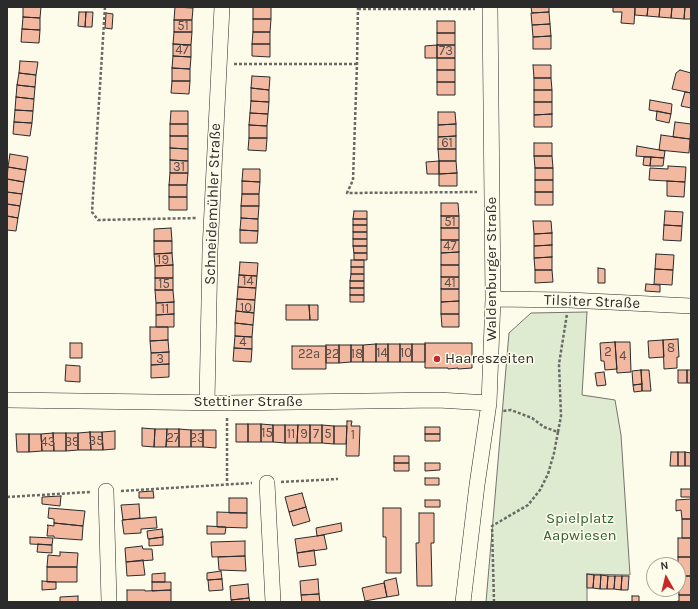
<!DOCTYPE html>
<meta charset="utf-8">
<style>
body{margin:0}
#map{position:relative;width:698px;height:609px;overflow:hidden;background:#fdfbea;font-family:Karla,sans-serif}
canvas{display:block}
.frame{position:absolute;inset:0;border:8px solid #2b2b2b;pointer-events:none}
.north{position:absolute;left:646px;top:557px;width:40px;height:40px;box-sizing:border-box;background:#fdfbea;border:1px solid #a9a89e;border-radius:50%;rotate:352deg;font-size:11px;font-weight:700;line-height:16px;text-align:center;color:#2b2b2b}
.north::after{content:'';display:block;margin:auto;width:14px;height:18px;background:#c62828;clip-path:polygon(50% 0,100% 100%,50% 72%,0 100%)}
</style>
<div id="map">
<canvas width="698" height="609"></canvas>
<div class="frame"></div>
<div class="north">N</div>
</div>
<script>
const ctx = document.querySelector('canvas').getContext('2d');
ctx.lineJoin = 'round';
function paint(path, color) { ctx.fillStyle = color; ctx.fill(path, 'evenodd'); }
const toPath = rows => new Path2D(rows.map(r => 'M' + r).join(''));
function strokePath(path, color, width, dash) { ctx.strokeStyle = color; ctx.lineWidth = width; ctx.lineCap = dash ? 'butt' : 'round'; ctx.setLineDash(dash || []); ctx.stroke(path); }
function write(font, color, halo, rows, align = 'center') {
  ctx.font = font + ' Karla,sans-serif'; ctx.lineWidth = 3; ctx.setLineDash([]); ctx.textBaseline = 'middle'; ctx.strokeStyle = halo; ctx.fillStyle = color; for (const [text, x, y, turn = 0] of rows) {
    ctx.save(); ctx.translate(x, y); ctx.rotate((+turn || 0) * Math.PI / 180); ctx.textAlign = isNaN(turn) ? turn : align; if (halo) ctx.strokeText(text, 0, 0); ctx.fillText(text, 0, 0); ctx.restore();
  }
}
const green = toPath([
 [587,312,582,395,615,400,621,435,630,575,587,574,587,602,486,602,509,333,531,313,587,312]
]);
const building = toPath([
 [23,7,41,7,40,18,23,17,23,7],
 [175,7,193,8,192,20,174,20,175,7],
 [253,7,271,7,271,19,253,19,253,7],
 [531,7,549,7,549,12,532,13,531,7],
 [613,7,635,7,634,24,621,23,622,12,613,12,613,7],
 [635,7,648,7,647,16,635,15,635,7],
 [648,7,660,7,659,17,647,16,648,7],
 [660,7,672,7,671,18,659,17,660,7],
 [672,7,685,7,684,19,671,18,672,7],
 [685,7,691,7,691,19,684,19,685,7],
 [79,12,86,12,85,27,78,26,79,12],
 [86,12,93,12,92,27,85,27,86,12],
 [549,12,550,24,532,25,531,13,549,12],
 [106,13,113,14,112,29,105,28,106,13],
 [23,17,40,18,40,30,22,29,23,17],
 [253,19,271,19,270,32,253,32,253,19],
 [174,20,192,20,192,32,174,32,174,20],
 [437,21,455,21,455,33,437,33,437,21],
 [550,24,551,36,533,37,532,25,550,24],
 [22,29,40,30,39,43,21,42,22,29],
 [174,32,192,32,191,45,173,44,174,32],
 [253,32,270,32,270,44,252,44,253,32],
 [437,33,455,33,455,45,437,45,437,33],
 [551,36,551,49,533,49,533,37,551,36],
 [173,44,191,45,191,57,173,56,173,44],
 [252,44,270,44,270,57,252,56,252,44],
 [437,45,455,45,455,58,437,58,437,45],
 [437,45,437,58,425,58,425,46,437,45],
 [173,56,191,57,190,69,172,68,173,56],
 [437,58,455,58,455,70,437,70,437,58],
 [20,61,38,62,36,75,19,73,20,61],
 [533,65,551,65,551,78,534,78,533,65],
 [172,68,190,69,190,81,172,81,172,68],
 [437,70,455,70,455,82,437,82,437,70],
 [680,70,691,73,691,93,672,89,676,73,680,70],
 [19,73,36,75,35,87,17,85,19,73],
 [252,76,270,77,269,90,251,88,252,76],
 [534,78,551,78,552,90,534,90,534,78],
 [172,81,190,81,189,94,171,93,172,81],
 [437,82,455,82,455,95,437,95,437,82],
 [17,85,35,87,34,99,16,97,17,85],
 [251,88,269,90,269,102,251,101,251,88],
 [534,90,552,90,552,102,534,102,534,90],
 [685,92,691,93,691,108,681,106,685,92],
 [16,97,34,99,33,111,15,110,16,97],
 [650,100,672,104,671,114,649,110,650,100],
 [251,101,269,102,268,114,250,113,251,101],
 [534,102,552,102,552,114,534,115,534,102],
 [15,110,33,111,32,123,14,122,15,110],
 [171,111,188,111,188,124,170,124,171,111],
 [657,111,671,114,669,123,656,120,657,111],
 [438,112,455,112,456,124,438,125,438,112],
 [250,113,268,114,267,126,249,125,250,113],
 [552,114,552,127,534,127,534,115,552,114],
 [14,122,32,123,30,136,13,134,14,122],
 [675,122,691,124,690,139,673,137,675,122],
 [170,124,188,124,188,136,170,136,170,124],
 [456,124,456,136,438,137,438,125,456,124],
 [249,125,267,126,267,138,249,138,249,125],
 [661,135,690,139,689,153,659,150,661,135],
 [170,136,188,136,188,149,170,148,170,136],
 [456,136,456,149,438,149,438,137,456,136],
 [249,138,267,138,266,151,248,150,249,138],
 [534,143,552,143,552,156,534,156,534,143],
 [637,146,665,151,664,158,636,156,637,146],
 [170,148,188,149,188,161,170,160,170,148],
 [438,149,456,149,456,161,439,161,438,149],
 [10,154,28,157,26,170,8,167,10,154],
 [534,156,552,156,553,168,535,168,534,156],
 [644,157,651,157,650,166,643,165,644,157],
 [651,157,664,158,663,166,650,166,651,157],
 [170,160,188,161,188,173,170,173,170,160],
 [439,161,456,161,457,173,439,174,439,161],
 [439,161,439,174,427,174,426,162,439,161],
 [668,166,686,167,685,182,649,180,650,168,668,169,668,166],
 [8,167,26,170,24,182,7,179,8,167],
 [535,168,553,168,553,180,535,180,535,168],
 [243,169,260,169,260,182,242,181,243,169],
 [170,173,188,173,187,185,169,185,170,173],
 [457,173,457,186,439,186,439,174,457,173],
 [7,179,24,182,22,194,7,192,7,179],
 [535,180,553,180,553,192,535,192,535,180],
 [242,181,260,182,259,194,242,194,242,181],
 [667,181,685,182,684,197,667,196,667,181],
 [169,185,187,185,187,197,169,197,169,185],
 [7,192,22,194,20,206,7,204,7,192],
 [535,192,553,192,553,205,535,205,535,192],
 [242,194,259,194,259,206,241,206,242,194],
 [169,197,187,197,187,210,169,210,169,197],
 [441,203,458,203,459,216,441,216,441,203],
 [7,204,20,206,18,218,7,216,7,204],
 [241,206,259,206,258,219,241,218,241,206],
 [354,211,367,211,367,219,353,219,354,211],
 [665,211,683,212,682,226,664,225,665,211],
 [7,216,18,218,16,231,7,230,7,216],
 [441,216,459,216,459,228,441,228,441,216],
 [241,218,258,219,258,231,240,230,241,218],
 [353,219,367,219,367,225,353,225,353,219],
 [533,221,551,221,552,233,534,234,533,221],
 [353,225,367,225,367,232,353,232,353,225],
 [664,225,682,226,681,241,663,240,664,225],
 [171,228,172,241,154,241,154,229,171,228],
 [441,228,459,228,459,240,441,240,441,228],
 [240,230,258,231,257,243,240,243,240,230],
 [353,232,367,232,367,239,353,239,353,232],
 [552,233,552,245,534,246,534,234,552,233],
 [353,239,367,239,367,246,353,246,353,239],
 [441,240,459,240,459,252,441,253,441,240],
 [154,241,172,241,172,253,154,254,154,241],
 [552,245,552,257,534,258,534,246,552,245],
 [353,246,367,246,367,253,354,253,353,246],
 [459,252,459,265,441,265,441,253,459,252],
 [172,253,173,265,155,266,154,254,172,253],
 [354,253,367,253,367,260,354,260,354,253],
 [656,254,674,255,673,270,655,269,656,254],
 [552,257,552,270,535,270,534,258,552,257],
 [351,260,364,260,364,267,351,267,351,260],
 [240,262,258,263,257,276,239,275,240,262],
 [173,265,173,278,155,278,155,266,173,265],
 [441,265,459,265,459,277,441,277,441,265],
 [351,267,364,267,364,274,351,274,351,267],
 [598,268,605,269,605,283,598,283,598,268],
 [655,269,673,270,672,285,654,284,655,269],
 [535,270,552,270,553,282,535,283,535,270],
 [351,274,364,274,364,281,350,281,351,274],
 [239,275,257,276,256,288,238,287,239,275],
 [441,277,459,277,459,289,441,289,441,277],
 [155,278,173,278,173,290,155,290,155,278],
 [350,281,364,281,364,288,350,288,350,281],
 [646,284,660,285,660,292,645,291,646,284],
 [238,287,256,288,255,300,237,299,238,287],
 [350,288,364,288,364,295,350,295,350,288],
 [441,289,459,289,459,301,441,302,441,289],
 [155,290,173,290,174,302,156,303,155,290],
 [350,295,364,295,364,302,350,302,350,295],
 [237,299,255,300,254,313,236,311,237,299],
 [459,301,459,314,441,314,441,302,459,301],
 [174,302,174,314,156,315,156,303,174,302],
 [286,305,309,305,310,320,286,320,286,305],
 [309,305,318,305,318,320,310,320,309,305],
 [236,311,254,313,253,325,235,323,236,311],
 [174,314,174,327,156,327,156,315,174,314],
 [441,314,459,314,459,327,442,327,441,314],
 [235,323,253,325,252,337,235,336,235,323],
 [150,327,168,327,168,340,150,341,150,327],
 [235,336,252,337,252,349,234,348,235,336],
 [678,339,679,357,677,357,677,368,664,369,663,340,678,339],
 [168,340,169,352,151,353,150,341,168,340],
 [663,340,664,357,649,358,648,341,663,340],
 [615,342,617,369,605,370,604,361,601,361,600,343,615,342],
 [615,342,630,342,631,372,617,373,615,342],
 [70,343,82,343,82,358,70,358,70,343],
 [425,343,472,343,472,368,458,369,458,368,448,369,448,368,425,368,425,343],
 [376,344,388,344,388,362,376,362,376,344],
 [376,344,376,362,363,362,363,345,376,344],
 [388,344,400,344,400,362,388,362,388,344],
 [400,344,412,344,412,362,400,362,400,344],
 [412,344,425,344,425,362,412,362,412,344],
 [326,345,339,345,339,363,326,363,326,345],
 [339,345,351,345,351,362,339,363,339,345],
 [351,345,363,345,363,362,351,362,351,345],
 [292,346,326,346,326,369,292,369,292,346],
 [234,348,252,349,251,362,233,361,234,348],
 [169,352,169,364,151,365,151,353,169,352],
 [169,364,169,377,151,378,151,365,169,364],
 [66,365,80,366,80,382,65,381,66,365],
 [641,370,649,370,651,391,642,391,641,370],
 [641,370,642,384,633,385,632,371,641,370],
 [678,370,687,370,687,383,678,383,678,370],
 [687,370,691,370,691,383,687,383,687,370],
 [604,372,606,385,597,386,595,373,604,372],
 [642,384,642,391,634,392,633,385,642,384],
 [347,421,352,421,351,426,360,426,359,456,346,456,347,421],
 [236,424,248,424,248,442,236,442,236,424],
 [248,424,261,424,261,442,248,442,248,424],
 [261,424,273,425,273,442,261,442,261,424],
 [273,425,285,425,285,443,273,442,273,425],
 [285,425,298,425,297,443,285,443,285,425],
 [298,425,310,425,310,443,297,443,298,425],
 [310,425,322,425,322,443,310,443,310,425],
 [322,425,334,426,334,444,322,443,322,425],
 [334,426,347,426,346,444,334,444,334,426],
 [425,427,440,427,440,434,425,434,425,427],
 [142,428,155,429,154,447,142,446,142,428],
 [155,429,167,429,166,447,154,447,155,429],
 [167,429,179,429,179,447,166,447,167,429],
 [179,429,191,430,191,447,179,447,179,429],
 [191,430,203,430,203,447,191,447,191,430],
 [203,430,216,430,216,448,203,447,203,430],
 [115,431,115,449,103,450,102,432,115,431],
 [90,432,102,432,103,450,91,450,90,432],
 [90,432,91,450,78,450,78,433,90,432],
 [53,433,66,433,66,451,54,451,53,433],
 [53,433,54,451,42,451,41,434,53,433],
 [66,433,78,433,78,450,66,451,66,433],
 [16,434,29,434,29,452,17,452,16,434],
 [29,434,41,434,42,451,29,452,29,434],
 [425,434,440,434,440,441,425,441,425,434],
 [671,452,678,452,678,466,670,466,671,452],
 [678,452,685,452,685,466,678,466,678,452],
 [685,452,691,453,691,466,685,466,685,452],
 [394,456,409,456,409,463,394,463,394,456],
 [394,463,409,463,409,471,394,471,394,463],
 [425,463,440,463,440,470,425,471,425,463],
 [425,478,439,478,439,485,425,485,425,478],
 [681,489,691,489,691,497,681,497,681,489],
 [153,491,154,498,139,498,139,492,153,491],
 [302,493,306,507,289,512,285,497,302,493],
 [61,496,60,506,42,504,42,497,61,496],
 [229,498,247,498,247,513,229,513,229,498],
 [691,499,691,519,682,519,681,510,676,511,676,500,691,499],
 [425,500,440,500,440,507,425,507,425,500],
 [139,504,140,518,123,520,121,505,139,504],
 [306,507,310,521,293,526,289,512,306,507],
 [49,508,85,511,83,526,54,523,54,519,48,518,49,508],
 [383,508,401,508,401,573,386,573,386,537,383,537,383,508],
 [217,512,247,513,247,528,217,527,217,512],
 [419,513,434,513,434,543,431,543,432,586,417,586,416,543,419,543,419,513],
 [156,517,157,528,141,529,141,533,124,534,122,520,156,517],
 [682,519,691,519,691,538,682,538,682,519],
 [54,523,83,526,82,540,54,538,54,536,47,536,48,526,47,525,54,526,54,523],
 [341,523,342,531,317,536,316,528,341,523],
 [207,526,226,527,225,534,207,534,207,526],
 [162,529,163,537,148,539,147,531,162,529],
 [324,535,327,549,297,553,295,539,324,535],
 [30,537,53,538,52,545,30,544,30,537],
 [163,537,163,545,149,546,149,539,163,537],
 [678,538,691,538,691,557,678,557,678,538],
 [245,541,245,556,212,557,211,542,245,541],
 [38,544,52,545,52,553,37,552,38,544],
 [142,546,143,549,152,549,153,560,126,562,125,548,142,546],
 [314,550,316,565,299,567,297,553,314,550],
 [60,552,78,553,77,567,47,567,48,555,60,556,60,552],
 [245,556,246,571,219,570,218,557,245,556],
 [678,557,691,557,691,576,678,576,678,557],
 [143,560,145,575,127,576,126,562,143,560],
 [47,567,77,567,77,582,47,582,47,567],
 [221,571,222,579,207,580,207,573,221,571],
 [165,573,165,582,152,582,152,574,165,573],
 [587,574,594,575,593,588,587,588,587,574],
 [594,575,601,575,600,589,593,588,594,575],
 [601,575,608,576,607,589,600,589,601,575],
 [608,576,615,576,614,589,607,589,608,576],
 [615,576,622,576,621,590,614,589,615,576],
 [622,576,629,576,628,590,621,590,622,576],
 [678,576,691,576,691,595,679,595,678,576],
 [396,578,399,595,387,597,384,581,396,578],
 [222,579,223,590,209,591,208,580,222,579],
 [318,579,319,594,301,595,300,581,318,579],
 [42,581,56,582,56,589,42,590,42,581],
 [152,582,171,582,171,590,152,591,152,582],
 [384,583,387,597,365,601,362,588,384,583],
 [248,584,249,598,231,600,230,586,248,584],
 [127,590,145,590,145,591,171,590,171,602,127,602,127,590],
 [319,594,320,602,302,602,301,595,319,594],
 [679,595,691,595,691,602,673,602,679,601,679,595],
 [78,596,78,602,60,602,60,597,78,596],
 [632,596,639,596,639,602,632,602,632,596],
 [249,598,250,602,232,602,231,600,249,598]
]);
const path = toPath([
 [105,7,92,212,98,220,197,218],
 [358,7,357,64,353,180,347,193,477,192],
 [358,9,475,9],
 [234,64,357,64],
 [227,418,227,484],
 [558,432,561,416,559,364,567,314],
 [281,482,338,479],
 [121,491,252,483],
 [7,497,90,492],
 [494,602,492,526,528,505,540,490,548,474,554,453,558,432,544,427,532,418,511,410,503,411]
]);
const street = toPath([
 [493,299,569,300,691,306],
 [7,400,227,403,438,400,489,403],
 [207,402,210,250,222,7],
 [267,483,273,602],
 [106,491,109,602],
 [463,602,477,485,489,403,493,299,490,7]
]);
const markers = [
 [437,359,4,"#c62828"]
];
const numberNames = [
 ["51",183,26],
 ["47",182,50],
 ["73",446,51],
 ["61",447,143],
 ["31",179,167],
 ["51",450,222],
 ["47",450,246],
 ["19",163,260],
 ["14",248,281],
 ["41",450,283],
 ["15",164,284],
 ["10",246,308],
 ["11",165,309],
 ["4",243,342],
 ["8",671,348],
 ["2",608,352],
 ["14",382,353],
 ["10",406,353],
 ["22a",309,354],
 ["22",332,354],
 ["18",357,354],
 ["4",623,356],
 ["3",160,359],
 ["15",267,433],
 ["11",291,434],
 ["9",304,434],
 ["7",316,434],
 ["5",328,434],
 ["1",353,435],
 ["27",173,438],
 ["23",197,438],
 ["35",96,441],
 ["43",48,442],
 ["39",72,442]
];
const streetNames = [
 ["Schneidemühler Straße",213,204,-88],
 ["Waldenburger Straße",492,269,-90],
 ["Tilsiter Straße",592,302,2],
 ["Stettiner Straße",248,402]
];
const poiNames = [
 ["Haareszeiten",445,359]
];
const parkNames = [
 ["Spielplatz",580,519],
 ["Aapwiesen",580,536]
];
paint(green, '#deebd1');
strokePath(green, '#74746e', 1);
paint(building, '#f2b8a0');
strokePath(building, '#2b2b2b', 1);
strokePath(street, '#2b2b2b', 16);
strokePath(path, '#6a6964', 2.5, [3, 2]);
strokePath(street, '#fdfbea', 15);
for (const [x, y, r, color] of markers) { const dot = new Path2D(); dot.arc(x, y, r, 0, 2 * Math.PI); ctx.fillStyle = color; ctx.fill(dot); strokePath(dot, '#fdfbea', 1.5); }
write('13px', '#5d4e48', null, numberNames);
write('15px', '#2b2b2b', '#fdfbea', streetNames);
write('15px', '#2b2b2b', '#fdfbea', poiNames, 'left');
write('15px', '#34623c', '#fdfbea', parkNames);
</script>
